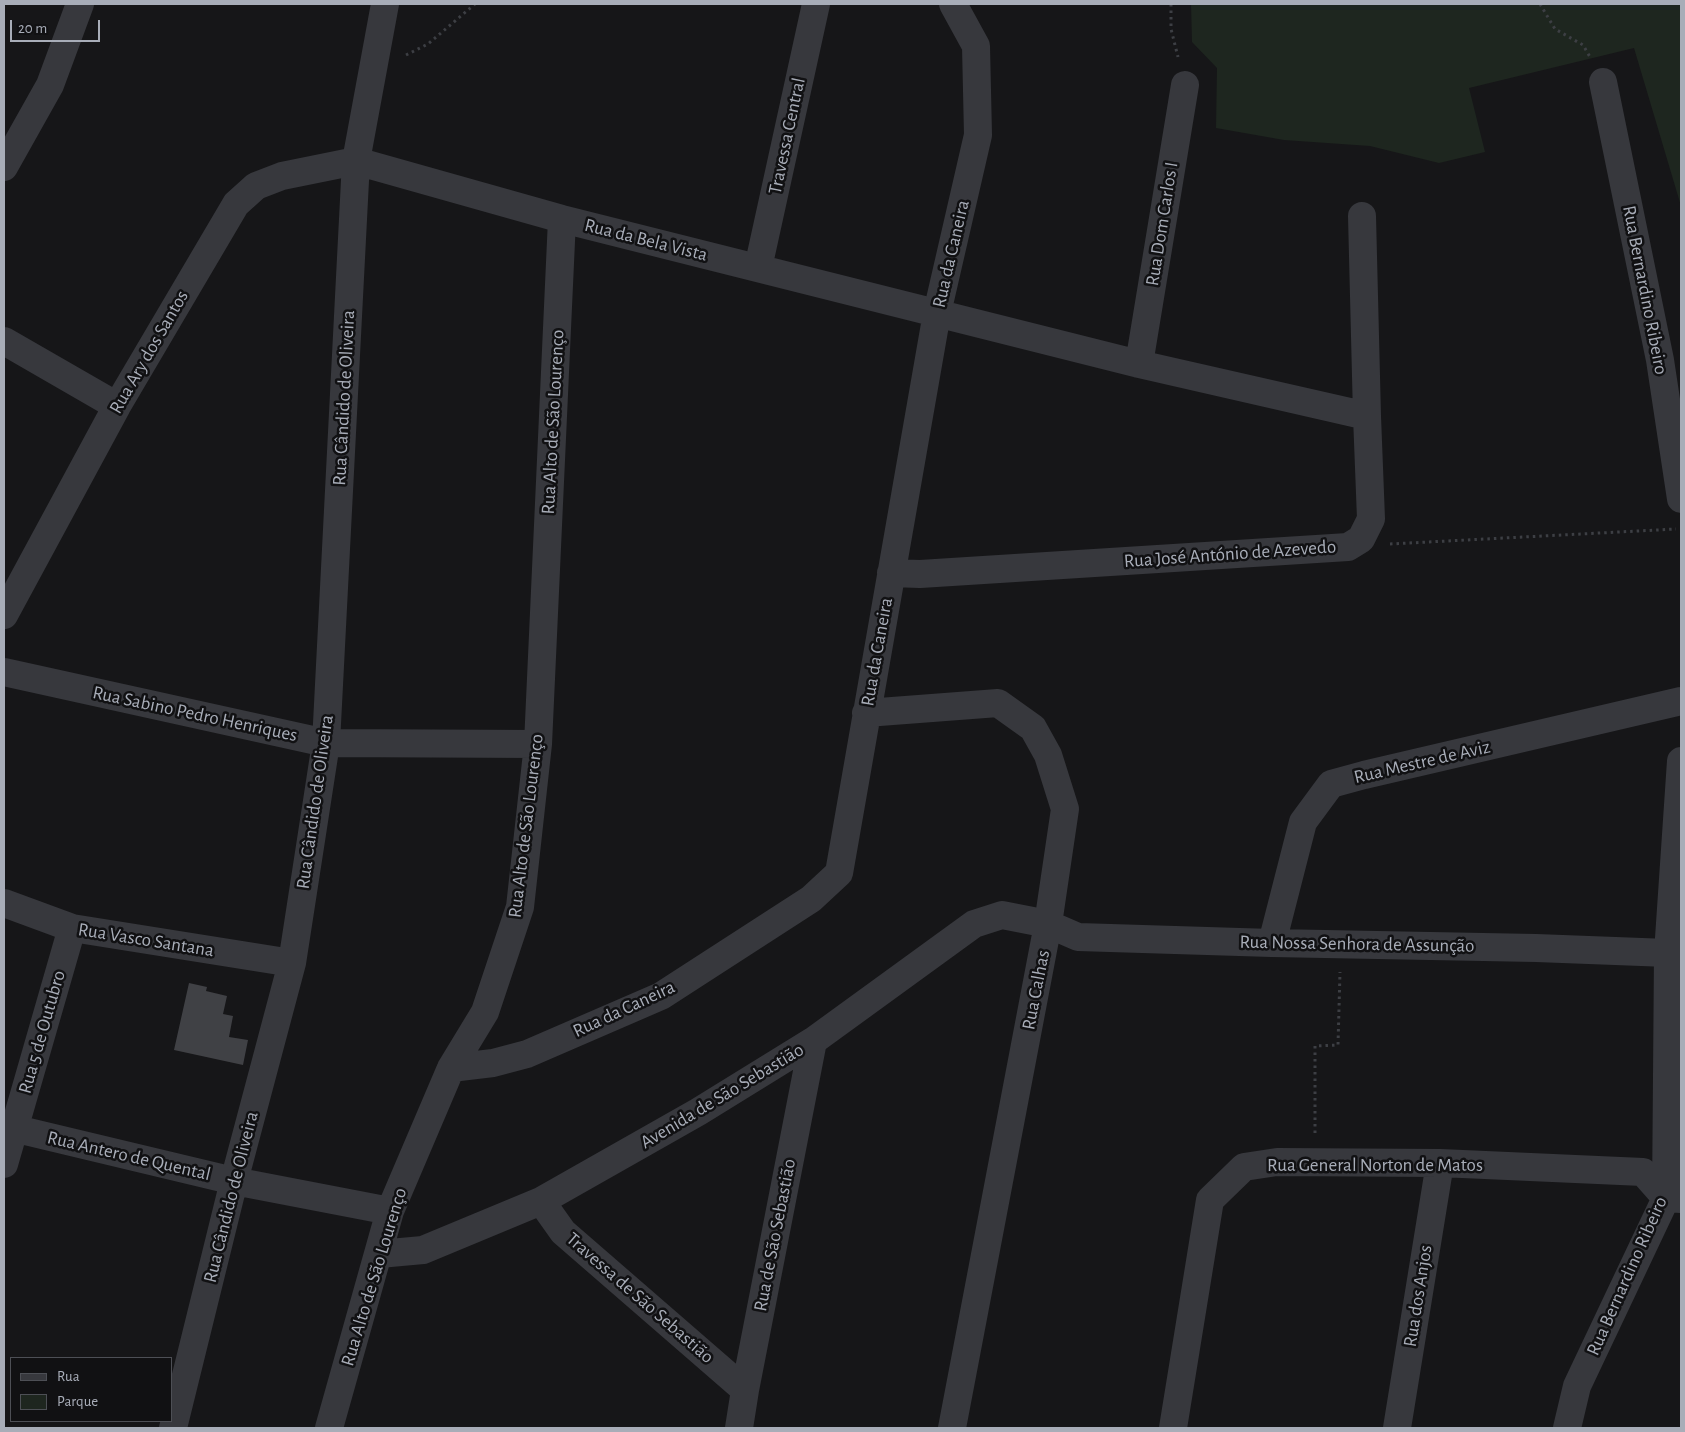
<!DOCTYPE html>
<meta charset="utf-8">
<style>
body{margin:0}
#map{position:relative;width:1685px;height:1432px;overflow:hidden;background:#161618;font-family:"Alegreya Sans",sans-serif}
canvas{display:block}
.frame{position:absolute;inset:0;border:5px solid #a8adb8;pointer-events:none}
.legend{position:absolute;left:10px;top:1357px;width:162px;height:65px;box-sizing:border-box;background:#111113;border:1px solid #4d4f55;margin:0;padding:6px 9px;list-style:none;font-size:15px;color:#a8adb8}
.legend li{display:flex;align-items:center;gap:10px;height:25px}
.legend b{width:25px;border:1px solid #4d4f55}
.scale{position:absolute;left:10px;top:20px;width:90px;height:22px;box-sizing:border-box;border:2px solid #a8adb8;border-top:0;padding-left:6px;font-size:15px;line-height:18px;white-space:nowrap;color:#a8adb8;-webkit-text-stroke:4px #111113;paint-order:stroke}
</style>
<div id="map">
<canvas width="1685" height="1432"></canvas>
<div class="frame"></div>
<ul class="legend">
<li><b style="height:6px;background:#37383d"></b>Rua</li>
<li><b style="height:14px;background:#1e261f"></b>Parque</li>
</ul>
<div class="scale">20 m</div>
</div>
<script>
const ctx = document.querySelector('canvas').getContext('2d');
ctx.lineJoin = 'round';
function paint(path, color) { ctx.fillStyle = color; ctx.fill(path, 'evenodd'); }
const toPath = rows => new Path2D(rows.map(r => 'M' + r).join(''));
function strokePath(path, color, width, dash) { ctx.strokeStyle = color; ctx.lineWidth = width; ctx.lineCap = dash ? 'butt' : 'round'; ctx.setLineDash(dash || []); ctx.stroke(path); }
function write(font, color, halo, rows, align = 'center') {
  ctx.font = font + ' "Alegreya Sans",sans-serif'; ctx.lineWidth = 5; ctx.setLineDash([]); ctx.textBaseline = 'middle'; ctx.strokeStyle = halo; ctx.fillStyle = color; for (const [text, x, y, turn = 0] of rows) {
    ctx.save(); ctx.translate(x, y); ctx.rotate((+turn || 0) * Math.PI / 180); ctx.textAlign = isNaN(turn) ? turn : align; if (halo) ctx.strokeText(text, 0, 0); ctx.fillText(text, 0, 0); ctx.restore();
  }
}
const green = toPath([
 [1191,4,1681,4,1681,206,1634,48,1469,88,1485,152,1439,163,1370,146,1284,140,1216,128,1217,68,1192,42]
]);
const building = toPath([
 [189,983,207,987,206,991,227,996,223,1014,233,1016,229,1037,248,1040,243,1065,174,1050]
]);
const path = toPath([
 [1171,4,1171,29,1178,57],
 [1540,4,1555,29,1583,45,1590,57],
 [406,55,428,44,475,4],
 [1390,544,1676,529],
 [1315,1133,1315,1046,1338,1045,1340,972]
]);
const minor = toPath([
 [1603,82,1660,360,1681,499],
 [4,167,50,85,80,4],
 [1362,216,1367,416],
 [758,268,816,4],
 [4,341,117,406],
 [1139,364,1185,85],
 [4,615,117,406,236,204,256,186,282,176,356,161,562,219,1139,364,1367,416,1371,519,1361,539,1348,547,920,574,891,573],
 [4,672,326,743,538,744],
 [866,713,998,703,1033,728,1048,755,1065,809,1048,924,952,1428],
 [4,903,72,928,292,963],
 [1272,943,1303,822,1331,784,1364,775,1681,701],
 [451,1068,493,1063,527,1054,661,996,811,899,839,873,937,313,978,135,976,46,953,4],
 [4,1126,234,1181,390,1211],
 [4,1164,72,928],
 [541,1201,563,1232,745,1390],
 [379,1254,423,1250,541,1201,698,1112,813,1041,974,924,1002,915,1048,924,1078,937,1272,943,1536,948,1668,953],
 [173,1428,234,1181,292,963,326,743,356,161,385,4],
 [329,1428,390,1211,451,1068,485,1012,520,907,538,744,562,219],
 [739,1428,745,1390,813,1041],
 [1173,1428,1210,1200,1244,1167,1277,1162,1440,1163,1643,1172,1666,1198,1681,1199],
 [1397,1428,1440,1163],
 [1567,1428,1577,1386,1666,1198,1668,953,1681,761]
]);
const streetNames = [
 ["Travessa Central",787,136,-78],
 ["Rua Dom Carlos I",1162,224,-81],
 ["Rua da Bela Vista",646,240,14],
 ["Rua da Caneira",951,254,-77],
 ["Rua Bernardino Ribeiro",1645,290,79],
 ["Rua Ary dos Santos",149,352,-60],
 ["Rua Cândido de Oliveira",344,398,-87],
 ["Rua Alto de São Lourenço",553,422,-87],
 ["Rua José António de Azevedo",1230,554,-4],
 ["Rua da Caneira",877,652,-80],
 ["Rua Sabino Pedro Henriques",195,714,12],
 ["Rua Mestre de Aviz",1422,762,-13],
 ["Rua Cândido de Oliveira",315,802,-82],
 ["Rua Alto de São Lourenço",526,826,-83],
 ["Rua Vasco Santana",146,940,9],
 ["Rua Nossa Senhora de Assunção",1357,944,1],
 ["Rua Calhas",1036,990,-79],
 ["Rua da Caneira",624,1009,-25],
 ["Rua 5 de Outubro",42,1032,-74],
 ["Avenida de São Sebastião",722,1096,-31],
 ["Rua Antero de Quental",129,1156,13],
 ["Rua General Norton de Matos",1375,1165],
 ["Rua Cândido de Oliveira",231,1197,-76],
 ["Rua de São Sebastião",775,1235,-79],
 ["Rua Bernardino Ribeiro",1627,1276,-66],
 ["Rua Alto de São Lourenço",374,1277,-73],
 ["Rua dos Anjos",1418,1296,-81],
 ["Travessa de São Sebastião",640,1298,41]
];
paint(green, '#1e261f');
paint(building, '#404145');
strokePath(path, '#3d3f44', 3, [2.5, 4]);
strokePath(minor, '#37383d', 28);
write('19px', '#a8adb8', '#111113', streetNames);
</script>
